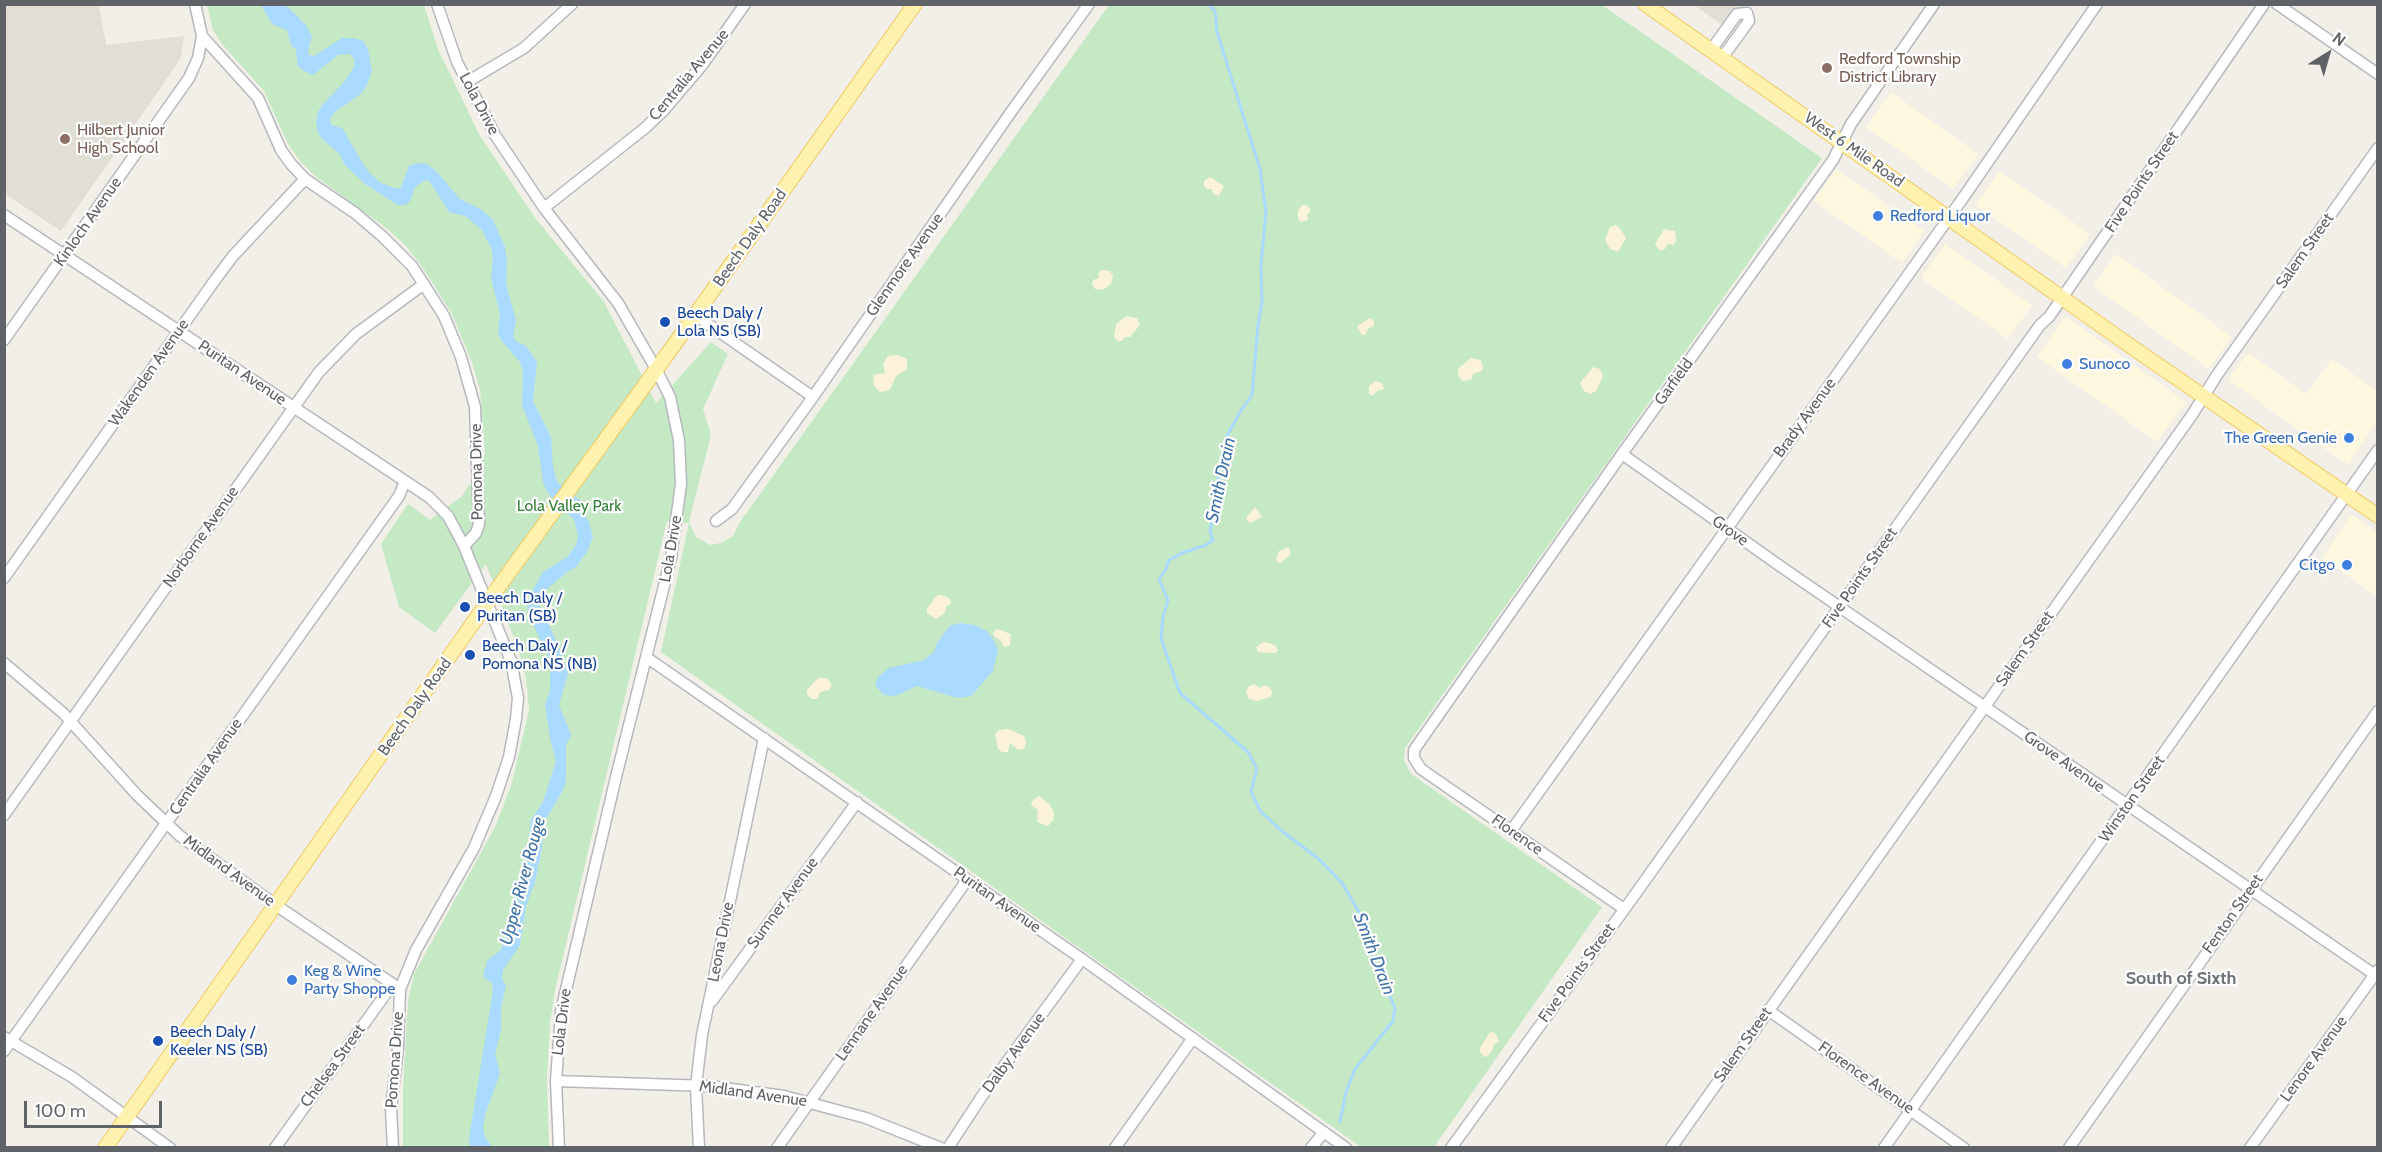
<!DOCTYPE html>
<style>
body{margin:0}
#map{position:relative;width:2382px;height:1152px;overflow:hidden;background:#f1efe8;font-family:Cabin,sans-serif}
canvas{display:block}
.frame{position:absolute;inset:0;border:6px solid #5f6368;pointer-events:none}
.north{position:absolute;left:2298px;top:24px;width:60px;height:60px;-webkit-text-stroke:4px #fff;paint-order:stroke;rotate:37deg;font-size:16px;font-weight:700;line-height:24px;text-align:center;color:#5f6368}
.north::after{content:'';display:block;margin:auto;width:21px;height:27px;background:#5f6368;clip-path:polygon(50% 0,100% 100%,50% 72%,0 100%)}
.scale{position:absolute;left:24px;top:1101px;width:138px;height:27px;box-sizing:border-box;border:3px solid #5f6368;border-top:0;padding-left:8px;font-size:18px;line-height:21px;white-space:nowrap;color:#5f6368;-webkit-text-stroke:4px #fff;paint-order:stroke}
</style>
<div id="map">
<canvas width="2382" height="1152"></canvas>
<div class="frame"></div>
<div class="north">N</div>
<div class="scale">100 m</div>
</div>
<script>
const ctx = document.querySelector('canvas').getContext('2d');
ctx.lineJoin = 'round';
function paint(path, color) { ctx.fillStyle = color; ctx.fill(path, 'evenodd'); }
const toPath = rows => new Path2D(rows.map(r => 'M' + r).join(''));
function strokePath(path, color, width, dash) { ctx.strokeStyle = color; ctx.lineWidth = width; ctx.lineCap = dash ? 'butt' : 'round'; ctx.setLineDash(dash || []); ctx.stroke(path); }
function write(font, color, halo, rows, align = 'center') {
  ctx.font = font + ' Cabin,sans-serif'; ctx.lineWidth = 4.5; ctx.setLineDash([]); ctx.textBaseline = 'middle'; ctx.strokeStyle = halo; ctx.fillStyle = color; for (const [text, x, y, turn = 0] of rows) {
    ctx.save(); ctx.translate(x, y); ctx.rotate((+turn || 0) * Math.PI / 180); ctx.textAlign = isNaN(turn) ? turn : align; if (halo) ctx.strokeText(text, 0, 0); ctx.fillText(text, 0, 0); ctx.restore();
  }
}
const commercial = toPath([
 [1891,92,1978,154,1953,189,1866,127],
 [1836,169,1924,231,1902,263,1814,201],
 [1999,171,2090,234,2066,268,1976,205],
 [1945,244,2032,305,2008,339,1921,278],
 [2116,254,2232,337,2209,369,2093,286],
 [2065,316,2186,402,2157,442,2037,357],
 [2248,353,2306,394,2332,359,2377,391,2377,422,2348,465,2228,380],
 [2351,514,2377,532,2377,596,2322,558]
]);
const education = toPath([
 [4,5,99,5,106,45,184,36,181,57,175,67,61,231,5,194],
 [1694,5,1745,5,1728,29]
]);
const green = toPath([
 [207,5,424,5,438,49,480,136,536,219,604,302,656,403,711,342,728,354,703,409,711,435,689,522,696,537,710,545,721,543,733,536,740,522,1109,5,1602,5,1822,158,1405,748,1404,760,1411,774,1602,907,1434,1147,1361,1147,661,652,689,523,667,521,555,990,550,1023,547,1078,549,1147,403,1147,403,1089,408,1001,414,974,495,827,511,786,529,710,526,679,519,651,486,564,435,633,399,607,381,544,408,504,430,520,462,496,470,484,485,453,480,390,472,362,452,314,423,268,406,246,386,228,314,175,300,161,288,144,264,91,222,44,213,30]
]);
const sand = toPath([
 [1210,177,1224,186,1219,196,1213,194,1212,189,1207,189,1204,186,1204,181],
 [1302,205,1307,205,1311,210,1307,215,1308,220,1302,222,1298,219,1298,211],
 [1616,225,1620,228,1626,238,1618,252,1610,249,1605,240,1610,227],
 [1664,229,1675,231,1676,240,1674,245,1668,244,1665,249,1660,251,1655,244],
 [1101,270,1110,271,1113,276,1111,284,1103,290,1095,289,1092,284,1093,280,1099,278,1098,274],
 [1126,316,1137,318,1140,325,1130,337,1125,337,1122,341,1117,341,1114,337,1116,324],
 [1370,318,1374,321,1374,326,1368,329,1365,335,1362,335,1357,326],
 [898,355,907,359,907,369,896,376,890,390,880,392,874,386,873,375,885,373,883,364,888,356],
 [1471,358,1481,360,1483,368,1482,371,1473,374,1471,380,1463,381,1458,376,1458,369],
 [1593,367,1600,369,1603,376,1596,391,1590,394,1584,391,1580,383],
 [1376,381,1382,383,1384,389,1377,391,1373,396,1369,394,1369,386],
 [1255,507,1262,517,1250,523,1246,518],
 [1288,547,1291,552,1289,556,1280,563,1276,560,1279,551],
 [941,595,949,598,951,603,946,607,945,613,936,619,927,613,927,609,936,596],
 [997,629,1011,634,1010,646,1004,647,1000,640,994,636,993,633],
 [1264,642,1275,645,1278,650,1276,653,1258,652,1256,647],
 [818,678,827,678,832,685,829,690,820,692,817,699,812,699,807,695,807,690],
 [1254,684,1260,688,1266,685,1269,687,1272,691,1271,697,1257,701,1249,699,1246,692,1249,686],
 [1008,729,1024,736,1026,742,1024,749,1018,750,1010,743,1008,752,1002,752,998,749,995,734,999,730],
 [1039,796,1050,805,1054,813,1053,820,1048,826,1037,822,1038,810,1031,805,1033,800],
 [1490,1032,1495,1033,1499,1041,1493,1045,1493,1050,1488,1056,1484,1057,1479,1050]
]);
const water = toPath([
 [261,5,276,5,275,13,280,18,305,23,312,37,308,50,309,55,314,56,342,38,353,38,363,41,368,49,372,71,367,85,362,93,335,112,330,119,331,125,342,128,365,167,372,175,381,183,398,189,401,187,409,166,418,163,427,164,436,171,460,199,482,210,493,220,505,247,507,261,506,284,516,320,513,337,517,342,526,346,537,362,533,401,551,437,553,467,557,482,588,507,585,514,589,522,593,537,587,552,576,567,567,572,547,589,540,606,558,645,568,673,559,705,571,735,566,745,566,781,563,790,545,821,541,853,535,882,526,906,520,945,503,970,502,979,506,986,501,1007,501,1030,495,1054,500,1073,485,1115,483,1127,485,1137,492,1147,470,1147,469,1138,493,991,492,983,483,977,487,961,501,950,510,925,516,888,525,869,531,820,543,802,556,761,550,738,545,705,550,691,550,662,528,612,527,601,543,572,567,557,576,545,578,537,576,527,574,520,548,493,543,482,538,446,522,405,523,371,520,362,501,340,498,333,500,314,491,278,493,259,491,247,481,229,465,216,449,212,430,182,426,180,415,187,410,201,406,205,398,205,365,184,345,165,339,153,323,140,318,133,316,122,318,112,323,104,345,81,354,67,354,59,350,54,338,55,313,75,306,72,298,66,294,36,289,31,272,24],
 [960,623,974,625,987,631,994,641,998,650,993,671,971,696,958,698,917,686,898,695,890,696,883,694,875,685,878,677,889,668,924,660,934,652,937,643,950,626]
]);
const stream = toPath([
 [1208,4,1215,11,1217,32,1260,169,1266,212,1261,265,1262,303,1258,325,1252,395,1240,412,1227,436,1217,484,1210,532,1213,540,1206,545,1182,553,1169,560,1166,569,1159,579,1168,600,1163,617,1161,638,1180,693,1248,752,1257,769,1251,791,1260,811,1282,831,1320,860,1342,883,1359,912,1371,952,1395,1008,1393,1021,1355,1069,1346,1092,1340,1122]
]);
const river = toPath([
 [272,4,294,24,298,41]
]);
const minor = toPath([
 [437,4,457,62,495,135,544,208,618,303,656,369,670,397,679,440,681,484,671,558,616,777,561,1011,556,1081,559,1148],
 [2277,4,2378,74],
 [202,36,258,98,281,150,291,164,305,179,355,213,383,237,412,266,444,316,461,357,475,407,479,524,476,533,464,546],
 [1711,50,1737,14,1747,13,1749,21,1722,58],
 [467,82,524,48,572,4],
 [544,208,645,128,664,110,703,64,745,4],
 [4,215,429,497,448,516,464,546,511,661,518,698,516,719,509,757,496,796,474,848,416,950,400,989,398,1048,391,1109,393,1148],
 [695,315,813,397],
 [4,340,189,78,198,58,202,36,195,4],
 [1622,454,1780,566,2378,977],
 [716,521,732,509,813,397,1011,112,1089,4],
 [4,578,215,280,233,256,305,179],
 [646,657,1082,959,1346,1148],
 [4,663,63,713,137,795,180,836,277,906,400,989],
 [4,815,319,372,356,334,424,284],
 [1511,831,1963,198,2097,4],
 [1624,909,1421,769,1414,758,1414,750,1622,454,1833,160,1851,124,1934,4],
 [712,1001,857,802],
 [1768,1010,1964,1148],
 [4,1037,72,1077,170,1148],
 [4,1051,399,496,405,481],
 [556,1081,709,1086,784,1096,866,1118,941,1148],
 [275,1148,392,985],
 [699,1148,696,1086,702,1035,764,738],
 [777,1148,967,880],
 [948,1148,982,1096,1082,959],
 [1115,1148,1193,1038],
 [1311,1148,1324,1132],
 [1451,1148,1634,896,2040,325,2049,317,2264,4],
 [1671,1148,2192,415,2217,375,2378,148],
 [1884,1148,2378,450],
 [2069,1148,2378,711],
 [2250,1148,2378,970]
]);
const major = toPath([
 [1645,4,2136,350,2378,516],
 [105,1148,487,603,679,338,915,4]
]);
const markers = [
 [1827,68,6,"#8d6e63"],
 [65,139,6,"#8d6e63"],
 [1878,216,6,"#3f7fe0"],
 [665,322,6,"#1a4fb4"],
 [2067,364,6,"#3f7fe0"],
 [2349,438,6,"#3f7fe0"],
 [2347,565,6,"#3f7fe0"],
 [465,607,6,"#1a4fb4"],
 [470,655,6,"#1a4fb4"],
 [292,980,6,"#3f7fe0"],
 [158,1041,6,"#1a4fb4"]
];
const educationNames = [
 ["Redford Township",1839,59],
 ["District Library",1839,77],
 ["Hilbert Junior",77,130],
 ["High School",77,148]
];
const streetNames = [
 ["Centralia Avenue",689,75,-50],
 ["Lola Drive",479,104,62],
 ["West 6 Mile Road",1854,150,35],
 ["Five Points Street",2142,182,-56],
 ["Kinloch Avenue",88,222,-55],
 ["Beech Daly Road",750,238,-55],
 ["Salem Street",2305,251,-55],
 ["Glenmore Avenue",905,265,-55],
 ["Wakenden Avenue",149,373,-55],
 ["Puritan Avenue",242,373,34],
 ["Garfield",1674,382,-54],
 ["Brady Avenue",1805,418,-54],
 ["Pomona Drive",477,472,-91],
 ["Grove",1730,531,35],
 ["Norborne Avenue",201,537,-55],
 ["Lola Drive",671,549,-80],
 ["Five Points Street",1860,578,-55],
 ["Salem Street",2025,649,-55],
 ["Beech Daly Road",415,707,-55],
 ["Grove Avenue",2064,762,35],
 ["Centralia Avenue",206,767,-55],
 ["Winston Street",2132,799,-55],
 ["Florence",1517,835,35],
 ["Midland Avenue",229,871,36],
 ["Puritan Avenue",997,900,35],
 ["Sumner Avenue",783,903,-54],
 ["Fenton Street",2233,914,-55],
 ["Leona Drive",721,942,-79],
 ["Five Points Street",1577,973,-54],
 ["Lennane Avenue",872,1013,-55],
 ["Lola Drive",562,1022,-83],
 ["Salem Street",1743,1045,-55],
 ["Dalby Avenue",1014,1053,-54],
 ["Lenore Avenue",2314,1059,-54],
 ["Pomona Drive",395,1060,-86],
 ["Chelsea Street",333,1066,-54],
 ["Florence Avenue",1866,1078,35],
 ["Midland Avenue",753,1094,8]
];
const shopNames = [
 ["Redford Liquor",1890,216],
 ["Sunoco",2079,364],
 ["The Green Genie",2337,438,"right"],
 ["Citgo",2335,565,"right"],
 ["Keg & Wine",304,971],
 ["Party Shoppe",304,989]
];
const transitNames = [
 ["Beech Daly /",677,313],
 ["Lola NS (SB)",677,331],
 ["Beech Daly /",477,598],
 ["Puritan (SB)",477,616],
 ["Beech Daly /",482,646],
 ["Pomona NS (NB)",482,664],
 ["Beech Daly /",170,1032],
 ["Keeler NS (SB)",170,1050]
];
const parkNames = [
 ["Lola Valley Park",569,506]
];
const waterNames = [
 ["Smith Drain",1221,480,-78],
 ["Upper River Rouge",523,881,-75],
 ["Smith Drain",1374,954,69]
];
const neighbourhoodNames = [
 ["South of Sixth",2181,979]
];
paint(commercial, '#fef7e0');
paint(education, '#e1ded6');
paint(green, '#c5e8c5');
paint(sand, '#fbf3d9');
paint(water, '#aadaff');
strokePath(stream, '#aadaff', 3);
strokePath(river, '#aadaff', 16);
strokePath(minor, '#b5b8bc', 13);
strokePath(major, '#f2c960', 16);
strokePath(minor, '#fff', 10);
strokePath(major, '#fff2af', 14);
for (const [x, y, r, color] of markers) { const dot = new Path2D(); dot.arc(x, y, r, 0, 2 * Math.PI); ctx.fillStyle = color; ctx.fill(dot); strokePath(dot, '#fff', 2); }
write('16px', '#785e54', '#fff', educationNames, 'left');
write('16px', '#5f6368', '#fff', streetNames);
write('16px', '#366cbe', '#fff', shopNames, 'left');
write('16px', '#164399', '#fff', transitNames, 'left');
write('16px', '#348238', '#fff', parkNames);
write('italic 18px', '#4174aa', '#fff', waterNames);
write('bold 18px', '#70757a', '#fff', neighbourhoodNames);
</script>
